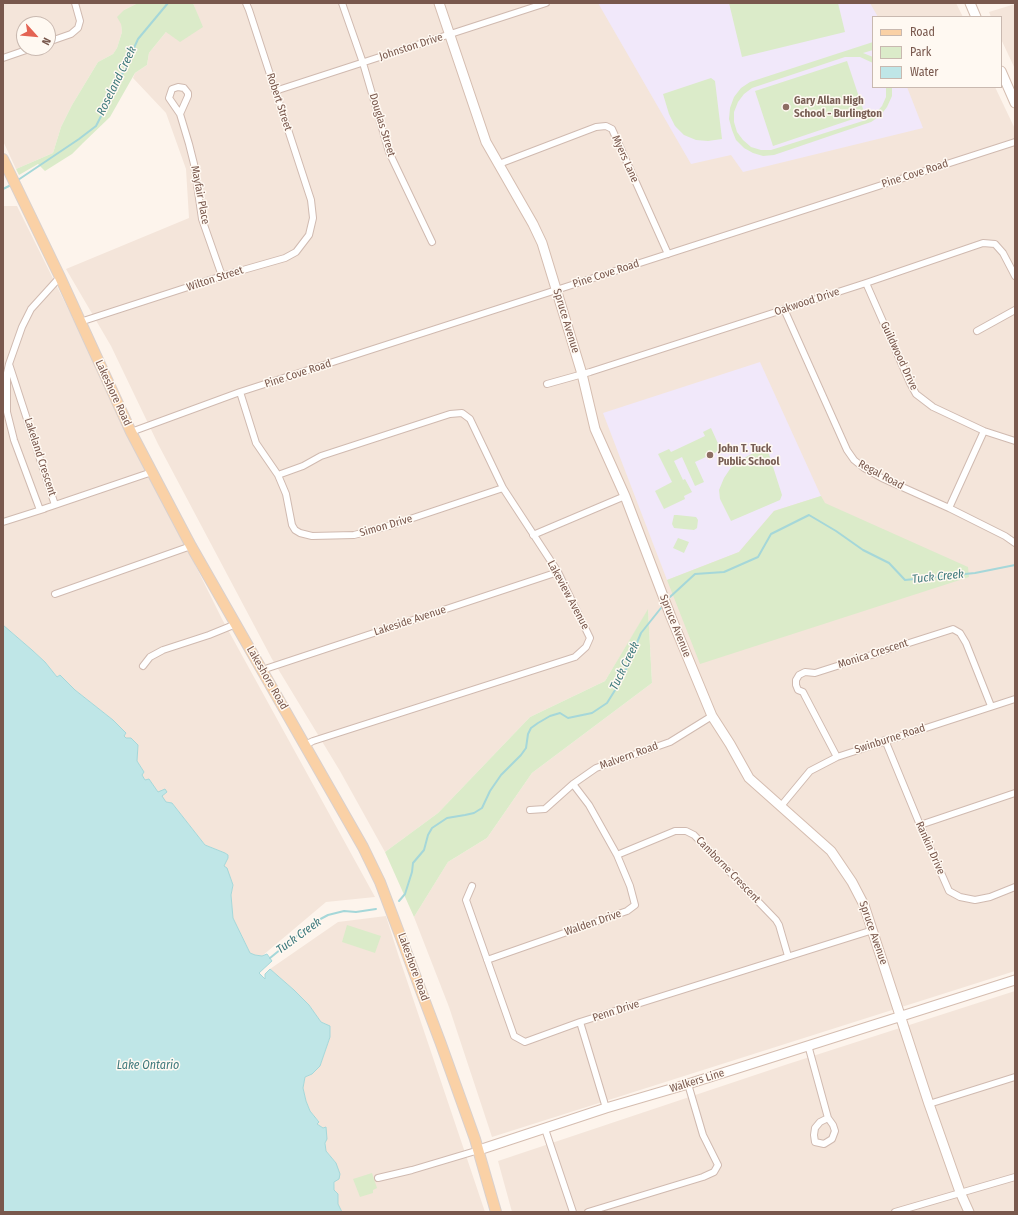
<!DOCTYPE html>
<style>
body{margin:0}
#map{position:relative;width:1018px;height:1215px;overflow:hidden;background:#fdf4ec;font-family:"Fira Sans Condensed",sans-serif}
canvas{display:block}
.frame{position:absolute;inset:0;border:4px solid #79584d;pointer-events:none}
.legend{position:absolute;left:872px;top:16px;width:130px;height:72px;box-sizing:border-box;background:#fff9f2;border:1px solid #c9b9b0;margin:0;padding:5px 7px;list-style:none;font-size:12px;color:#79584d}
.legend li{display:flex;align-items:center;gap:8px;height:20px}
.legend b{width:20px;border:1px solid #c9b9b0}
.north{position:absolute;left:16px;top:16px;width:40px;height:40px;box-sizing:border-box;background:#fff9f2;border:1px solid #c9b9b0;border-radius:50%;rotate:117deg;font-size:11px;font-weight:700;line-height:16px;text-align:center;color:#79584d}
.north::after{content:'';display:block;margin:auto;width:14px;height:18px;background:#e46353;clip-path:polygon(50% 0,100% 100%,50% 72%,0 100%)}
</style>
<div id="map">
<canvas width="1018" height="1215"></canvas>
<div class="frame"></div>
<ul class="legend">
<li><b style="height:5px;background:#fad1a6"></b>Road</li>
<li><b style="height:11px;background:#dbebc9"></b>Park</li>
<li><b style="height:11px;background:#bfe6e7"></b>Water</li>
</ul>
<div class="north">N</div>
</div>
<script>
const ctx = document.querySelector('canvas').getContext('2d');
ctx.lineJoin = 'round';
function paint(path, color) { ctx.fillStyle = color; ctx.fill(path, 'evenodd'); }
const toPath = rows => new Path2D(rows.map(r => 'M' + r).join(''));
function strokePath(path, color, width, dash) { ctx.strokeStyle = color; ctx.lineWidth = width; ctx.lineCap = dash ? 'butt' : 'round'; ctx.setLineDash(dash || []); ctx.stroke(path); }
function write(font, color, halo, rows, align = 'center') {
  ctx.font = font + ' "Fira Sans Condensed",sans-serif'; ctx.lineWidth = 3; ctx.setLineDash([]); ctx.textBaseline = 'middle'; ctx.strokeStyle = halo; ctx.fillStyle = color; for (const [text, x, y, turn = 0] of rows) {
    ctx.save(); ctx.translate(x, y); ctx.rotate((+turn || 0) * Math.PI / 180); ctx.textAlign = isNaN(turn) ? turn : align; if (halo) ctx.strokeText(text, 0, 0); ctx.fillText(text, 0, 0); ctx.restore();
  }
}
const residential = toPath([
 [3,3,138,3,124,10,121,24,122,32,117,48,113,54,98,62,72,105,61,127,53,153,16,169,3,141],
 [24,24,48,24,48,48,24,48],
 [193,3,956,3,963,17,873,17,873,87,995,87,1015,129,1015,971,492,1137,449,1007,414,917,448,862,487,838,532,773,652,683,648,610,605,681,530,717,438,813,385,852,340,771,272,659,158,444,111,346,66,269,189,218,186,169,166,113,133,78,135,73,147,65,149,53,166,32,197,14],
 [1015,4,1015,69,1001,39,1001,17,991,17,989,12],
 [3,206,17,206,222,619,375,897,326,902,262,956,254,955,250,953,233,918,231,895,233,885,224,866,228,858,228,855,225,853,205,845,172,803,166,802,161,796,167,792,158,792,149,779,145,780,142,775,144,772,137,761,138,745,126,738,124,736,126,733,113,720,75,690,60,675,57,677,45,662,32,650,3,625],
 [386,916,398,954,485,1212,342,1212,338,1204,337,1194,334,1190,336,1163,326,1151,326,1127,323,1128,317,1124,319,1121,310,1111,306,1101,303,1088,305,1077,312,1074,320,1066,330,1037,326,1024,321,1022,309,1005,294,990,270,969,338,922],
 [1015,991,1015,1212,512,1212,498,1161,788,1064]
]);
const education = toPath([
 [598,3,870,3,878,17,873,17,873,87,907,87,923,128,743,172,731,155,691,164],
 [760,362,821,496,774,511,739,552,667,580,603,413]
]);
const green = toPath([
 [138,3,193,3,203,27,180,42,166,32,149,53,147,65,135,73,110,117,83,143,72,154,45,171,38,164,19,175,16,169,53,153,61,127,72,105,98,62,113,54,117,48,122,32,121,24,117,17,124,10],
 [729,3,838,3,845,32,742,57],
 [873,42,873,50,863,53,873,57,873,63,860,57,845,57,752,88,744,94,738,102,734,112,734,122,737,132,743,140,751,147,761,150,771,150,866,120,875,114,882,106,886,97,886,87,892,87,892,96,887,107,880,116,871,122,774,155,763,156,753,153,744,148,736,140,732,130,729,119,730,108,734,97,741,88,750,82],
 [847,61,865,115,773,146,755,91],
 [711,78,715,81,722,139,708,141,696,140,684,135,675,126,669,114,663,94],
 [711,428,721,450,695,462,704,482,695,486,682,457,674,461,683,480,685,479,692,492,684,496,685,499,664,509,655,491,672,482,658,454,669,449,671,452,705,436,703,432],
 [767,448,782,495,780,500,731,521,720,499,719,490,724,478,730,469,737,462,755,452],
 [821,496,825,503,968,567,969,577,700,664,667,580,739,552,774,511],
 [674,515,677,515,696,517,698,520,697,528,694,530,674,528,672,524],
 [678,538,689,542,684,553,673,548],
 [648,609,652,683,532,773,487,838,448,862,414,917,385,852,438,813,530,717,605,681],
 [347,925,381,936,375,953,342,942],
 [372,1173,377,1188,373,1190,373,1193,360,1197,353,1179]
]);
const water = toPath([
 [3,625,32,650,45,662,57,677,60,675,75,690,113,720,126,733,124,736,126,738,131,738,138,745,137,761,144,772,142,775,145,780,149,779,158,792,165,789,167,792,162,796,166,802,172,803,205,845,225,853,228,855,228,858,224,866,227,868,233,885,231,895,233,918,250,953,255,955,262,956,267,954,272,961,259,973,265,979,265,974,270,969,294,990,309,1005,321,1022,330,1026,330,1037,320,1066,312,1074,305,1077,303,1088,306,1101,310,1111,319,1122,317,1124,323,1128,326,1127,327,1139,325,1143,326,1151,336,1163,340,1174,339,1179,334,1182,334,1190,338,1194,338,1204,342,1212,3,1212,3,625]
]);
const stream = toPath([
 [18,180,79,139,96,126,120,79,138,39,168,3],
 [3,189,13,184],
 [670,597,695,574,724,572,758,557,771,534,809,515,836,531,863,550,889,563,905,580,975,573,1015,565],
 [399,901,405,894,412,872,413,863,424,850,428,835,432,828,447,818,465,815,474,813,482,808,490,791,501,775,521,755,526,748,528,734,531,728,538,723,550,716,560,713,568,718,592,713,607,703,622,679,641,633,661,608],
 [270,958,313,923,328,915,344,911,356,912,376,909]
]);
const street = toPath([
 [342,3,363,63,389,152,432,242],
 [48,42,71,34,78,28,80,21,75,3],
 [3,58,32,48],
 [275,91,546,3],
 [180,114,188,96,188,93,184,88,178,87,172,89,169,98,180,114,189,144,194,164,202,219,222,276],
 [499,164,596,127,606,126,612,129,668,254],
 [866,283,910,383,916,394,933,407,984,431,1015,441],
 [784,309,847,450,854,460,864,468,882,478,949,508,1005,536,1015,543],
 [80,322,222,276,285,258,296,252,309,235,313,218,311,200,249,10,246,3],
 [977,331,1015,310],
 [9,364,55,505,40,510,14,440,7,412,7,373,9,364,22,327,31,309,60,277],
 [547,384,590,372,866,283,983,243,995,244,1003,253,1015,276],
 [240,392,256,443,278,475,286,494,292,525,295,530,300,533,312,536,354,535,389,526,503,488],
 [131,432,240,392,1015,142],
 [278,475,303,466,321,456,450,414,462,413,470,419,503,488,558,572,590,638,586,647,575,657,313,741,305,745],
 [52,506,152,472],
 [949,508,984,431],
 [3,522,44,509],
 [533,535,625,496],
 [55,594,191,546],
 [143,666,150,657,163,650,209,635,236,624],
 [263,672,268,668,558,572],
 [885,740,920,825,949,891,960,897,975,900,990,897,1015,887],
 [837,757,805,696,803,692,798,690,796,685,796,680,799,675,805,672,815,673,953,629,960,633,966,643,991,706],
 [781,806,810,771,837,757,1015,699],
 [530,810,545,809,573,784,596,768,670,742,712,716],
 [920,825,1015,793],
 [617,855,675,831,686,831,694,835,776,920,779,925,788,956],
 [472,886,466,900,514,1036,525,1042,580,1022,873,930],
 [487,960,627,911,635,905,630,886,617,855,589,805,573,784],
 [580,1022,606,1108],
 [808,1045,828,1118,833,1125,835,1131,832,1139,824,1144,815,1142,814,1135,815,1128,820,1122,828,1118],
 [929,1104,1015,1077],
 [545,1129,573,1212],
 [378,1178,412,1170,479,1150],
 [588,1212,703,1177,714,1172,718,1165,703,1135,688,1084],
 [895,1212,1015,1177]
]);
const secondary = toPath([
 [439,3,486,142,533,224,542,243,582,374,595,429,625,496,671,617,712,716,730,744,749,778,831,851,852,882,864,905,929,1104,960,1192,969,1212],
 [970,3,976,17],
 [1001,71,1015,103],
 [479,1150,606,1108,688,1084,1015,980]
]);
const primary = toPath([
 [3,159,60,277,131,432,152,472,191,546,363,847,380,882,441,1044,475,1139,496,1212]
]);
const markers = [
 [786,107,4,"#8d6e63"],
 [710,455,4,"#8d6e63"]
];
const streetNames = [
 ["Johnston Drive",411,47,-18],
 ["Robert Street",279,102,72],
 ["Douglas Street",382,125,73],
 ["Myers Lane",625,159,66],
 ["Pine Cove Road",915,174,-18],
 ["Mayfair Place",200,195,79],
 ["Pine Cove Road",606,274,-18],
 ["Wilton Street",215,279,-18],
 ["Oakwood Drive",807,302,-18],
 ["Spruce Avenue",566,321,73],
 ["Guildwood Drive",899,356,65],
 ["Pine Cove Road",298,374,-18],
 ["Lakeshore Road",113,393,65],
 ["Lakeland Crescent",40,457,72],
 ["Regal Road",881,475,28],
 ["Simon Drive",386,526,-16],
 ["Lakeview Avenue",568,595,62],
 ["Lakeside Avenue",410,621,-18],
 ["Spruce Avenue",675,626,68],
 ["Monica Crescent",873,654,-18],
 ["Lakeshore Road",267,678,60],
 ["Swinburne Road",890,739,-18],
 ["Malvern Road",629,756,-20],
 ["Rankin Drive",930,848,66],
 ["Camborne Crescent",728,870,46],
 ["Walden Drive",593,923,-19],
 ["Spruce Avenue",873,933,71],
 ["Lakeshore Road",413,967,70],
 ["Penn Drive",616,1011,-18],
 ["Walkers Line",697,1081,-17]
];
const educationNames = [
 ["Gary Allan High",794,101],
 ["School - Burlington",794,114],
 ["John T. Tuck",718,449],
 ["Public School",718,462]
];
const waterNames = [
 ["Roseland Creek",117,81,-64],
 ["Tuck Creek",938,577,-6],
 ["Tuck Creek",625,666,-64],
 ["Tuck Creek",299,936,-36],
 ["Lake Ontario",148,1066]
];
paint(residential, '#f4e5da');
paint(education, '#f1e8fa');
paint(green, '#dbebc9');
paint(water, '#bfe6e7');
strokePath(water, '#a5d7d9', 1);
strokePath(stream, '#a5d7d9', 2);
strokePath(street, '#d0bab0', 8);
strokePath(secondary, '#d5bdb0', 11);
strokePath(primary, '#d9d0cd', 12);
strokePath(street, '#fff', 6);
strokePath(secondary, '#fff', 9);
strokePath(primary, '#fad1a6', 10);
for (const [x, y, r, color] of markers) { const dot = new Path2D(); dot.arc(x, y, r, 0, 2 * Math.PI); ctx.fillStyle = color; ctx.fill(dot); strokePath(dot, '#fff9f2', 1.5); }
write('11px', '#79584d', '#fff9f2', streetNames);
write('bold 11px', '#785e54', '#fff9f2', educationNames, 'left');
write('italic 12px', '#407a7d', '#fff9f2', waterNames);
</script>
